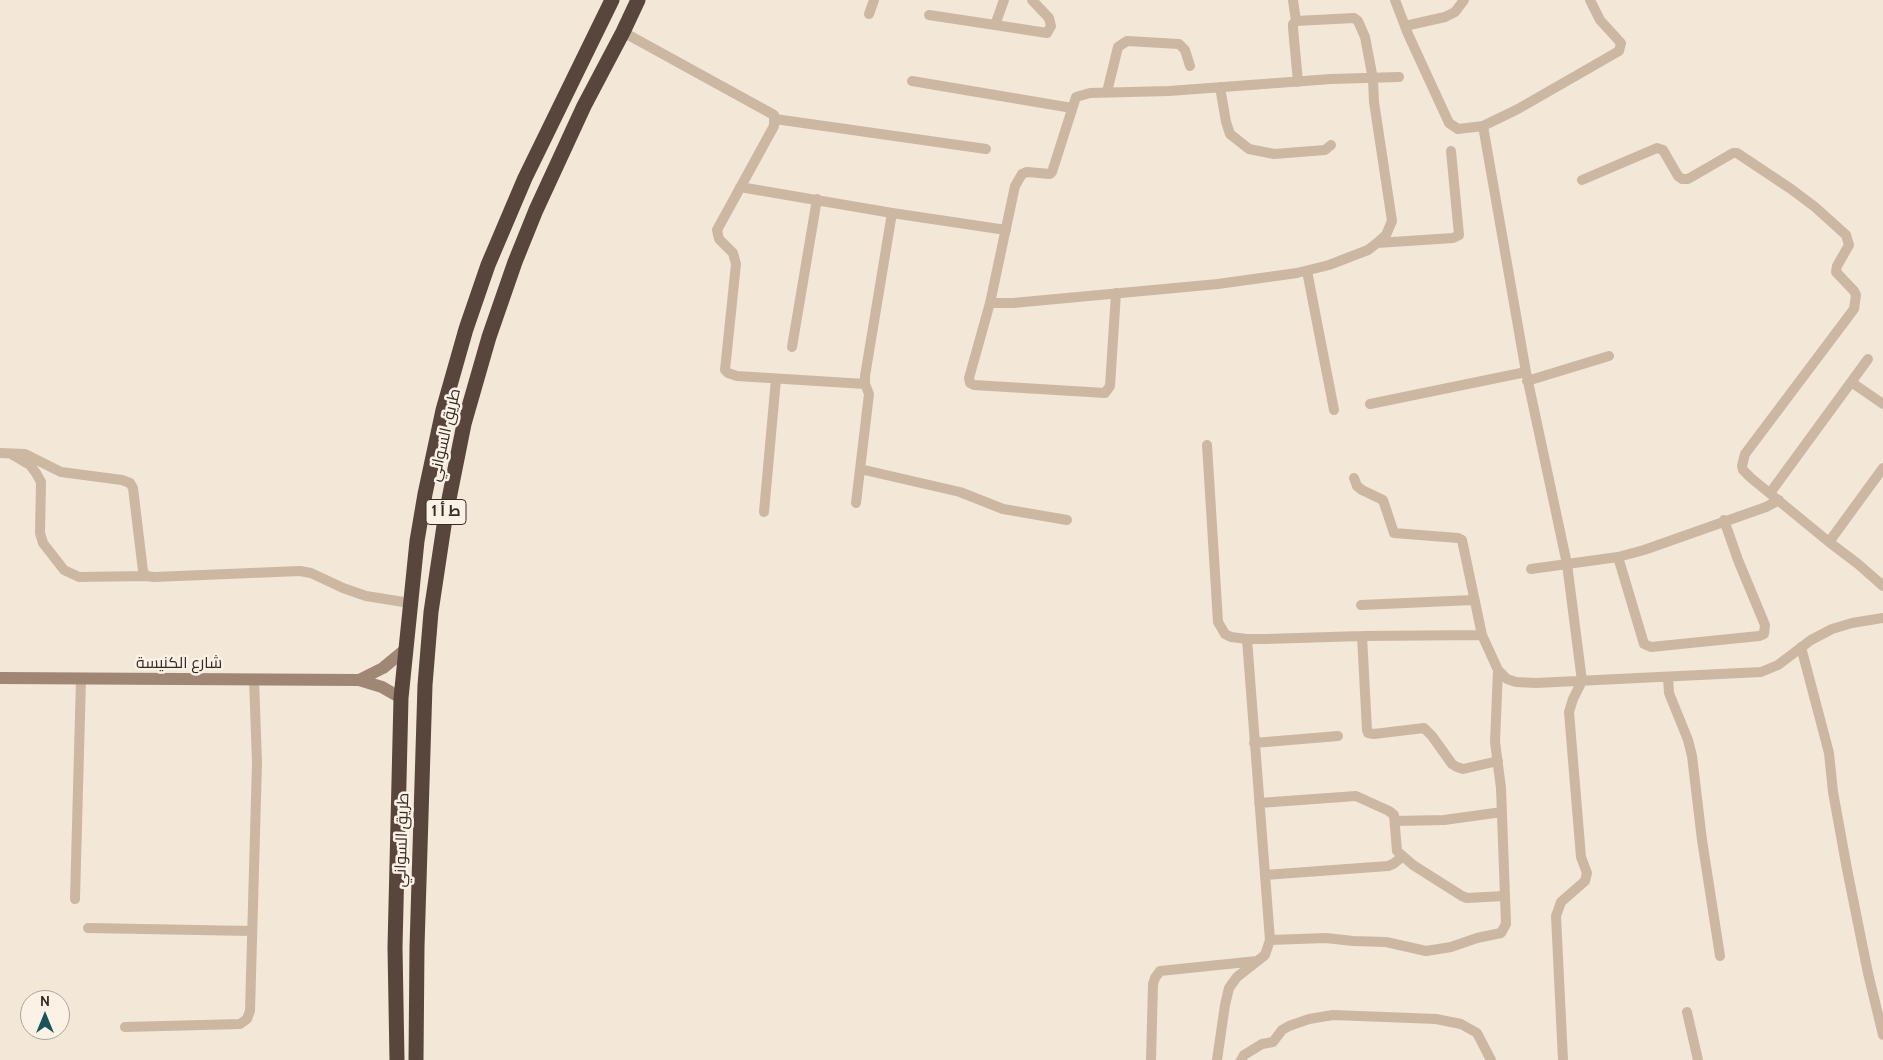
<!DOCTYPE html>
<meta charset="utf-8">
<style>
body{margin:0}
#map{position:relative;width:1883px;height:1060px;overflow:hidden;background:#f3e7d8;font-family:Cabin,sans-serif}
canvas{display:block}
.north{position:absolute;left:20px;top:990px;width:50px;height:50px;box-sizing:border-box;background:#fbf1e5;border:1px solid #aca299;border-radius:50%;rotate:0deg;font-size:14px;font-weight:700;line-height:20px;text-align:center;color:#362c26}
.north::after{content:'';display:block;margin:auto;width:18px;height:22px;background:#18545b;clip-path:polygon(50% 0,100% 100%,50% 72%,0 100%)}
</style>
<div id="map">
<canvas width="1883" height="1060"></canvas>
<div class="north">N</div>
</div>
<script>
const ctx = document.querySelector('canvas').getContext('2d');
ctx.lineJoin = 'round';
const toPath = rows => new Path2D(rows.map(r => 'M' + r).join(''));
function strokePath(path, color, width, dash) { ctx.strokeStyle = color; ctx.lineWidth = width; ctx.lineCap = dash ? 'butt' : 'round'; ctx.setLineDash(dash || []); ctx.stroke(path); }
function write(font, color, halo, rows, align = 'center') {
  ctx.font = font + ' Cabin,Cairo,sans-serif'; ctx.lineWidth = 5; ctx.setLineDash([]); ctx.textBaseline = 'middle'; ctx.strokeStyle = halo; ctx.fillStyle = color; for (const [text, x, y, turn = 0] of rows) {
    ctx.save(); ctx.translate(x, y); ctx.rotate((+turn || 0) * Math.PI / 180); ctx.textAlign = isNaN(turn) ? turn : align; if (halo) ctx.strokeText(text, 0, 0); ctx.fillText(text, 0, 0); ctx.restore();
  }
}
const street = toPath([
 [1293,0,1296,21,1293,24,1293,28,1298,82],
 [1395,0,1408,34,1449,123,1458,129,1483,126,1518,109,1619,51,1621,43,1600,20,1590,0],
 [869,14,874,0],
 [929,15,995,25,1004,0],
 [995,25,1047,33,1051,26,1049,18,1032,0],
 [1405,26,1445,17,1455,12,1464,0],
 [623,32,774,115,774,126,717,230,719,239,733,253,736,264,725,370,728,373,737,376,865,384],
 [912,81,1072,108],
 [1220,87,1226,122,1230,134,1249,149,1274,154,1325,150,1331,145],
 [1107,92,1118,47,1127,41,1179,44,1185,50,1190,66],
 [775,119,986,149],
 [1483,126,1526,372,1567,564,1582,681,1573,699,1569,712,1581,857,1587,873,1585,881,1561,902,1556,916,1563,1060],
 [1582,180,1657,148,1663,150,1678,176,1682,179,1688,179,1733,153,1737,153,1791,189,1815,207,1846,235,1849,245,1837,266,1836,272,1854,291,1856,295,1854,309,1745,454,1742,466,1743,470,1751,478,1829,542,1858,564,1883,586],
 [740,187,892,213,1006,230],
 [1377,243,1453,238,1459,235,1451,151],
 [1307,271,1334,410],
 [1116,293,1110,386,1105,393,974,385,970,383,969,378,990,303,1015,186,1022,174,1027,172,1050,174,1052,172,1076,97,1090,93,1169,91,1331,79,1399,77],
 [990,303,1013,303,1218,284,1297,273,1329,265,1368,250,1377,243,1386,235,1392,221,1374,102,1373,79,1365,37,1358,21,1354,18,1296,21],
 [792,347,817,199],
 [1527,381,1609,356],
 [1851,382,1883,404],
 [1370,404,1526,372],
 [1207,445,1218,622,1225,634,1231,637,1247,639,1266,639,1362,636,1482,635,1498,670,1507,679,1516,682,1536,683,1761,672,1778,665,1811,640,1832,629,1852,623,1883,618],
 [0,453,25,454,61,472,122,480,130,483,133,488,143,571,146,576,154,577,300,571,311,573,343,588,366,596,410,603],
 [11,454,30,465,36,473,41,482,40,533,43,543,64,570,79,577,146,576],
 [860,469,960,492,1003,509,1067,520],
 [1354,478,1357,486,1362,490,1383,500,1394,533,1458,538,1462,540,1482,635],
 [1770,493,1868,359],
 [856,503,869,394,865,384,865,376,892,213],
 [764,512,776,379],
 [1829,542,1883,468],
 [1618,557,1644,644,1651,647,1759,636,1764,634,1765,625,1738,560,1724,520],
 [1531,569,1618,557,1644,550,1766,507,1779,500],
 [1361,605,1473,600],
 [1362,636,1367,730,1368,733,1374,734,1424,728,1432,736,1452,764,1457,767,1463,769,1498,761],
 [1801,647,1829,753,1833,792,1847,869,1868,973,1883,1035],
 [1668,677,1669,693,1688,740,1692,756,1702,840,1720,956],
 [1254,743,1338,736],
 [1259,803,1356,796,1389,811,1394,815,1397,851,1413,865,1462,896,1467,898,1504,896],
 [1395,821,1444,820,1502,812],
 [1265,875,1388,866,1393,864,1402,857],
 [75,899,81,679],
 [88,928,252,931],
 [1270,940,1326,938,1353,941,1386,942,1426,951,1451,947,1477,938,1501,933,1506,924,1501,788,1495,742,1498,670],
 [1687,1012,1698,1060],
 [125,1027,240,1024,247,1019,250,1011,257,763,254,679],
 [1151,1060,1153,984,1155,978,1160,971,1257,961],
 [1217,1060,1225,1005,1229,988,1237,977,1265,955,1270,940,1247,639],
 [1241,1060,1244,1055,1262,1044,1273,1042,1282,1030,1289,1026,1309,1019,1333,1015,1436,1019,1461,1024,1477,1033,1491,1060]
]);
const secondary = toPath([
 [0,678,359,680,382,687,401,698],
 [359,680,383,668,406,649]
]);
const highway = toPath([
 [397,1060,395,947,401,698,417,541,425,494,443,410,466,329,488,265,525,178,612,0],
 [416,1060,417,947,425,685,431,612,445,519,464,424,489,337,515,262,536,210,584,106,623,32,638,0]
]);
const shields = [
 [446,512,40]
];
const shieldNames = [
 ["ط أ 1",446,512]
];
const streetNames = [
 ["طريق السواني",445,435,-77],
 ["شارع الكنيسة",179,663],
 ["طريق السواني",402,840,-88]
];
strokePath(street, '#ccb7a3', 10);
strokePath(secondary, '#a08674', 12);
strokePath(highway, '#58463c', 15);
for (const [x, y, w] of shields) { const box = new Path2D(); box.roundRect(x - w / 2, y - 12.5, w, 25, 4); ctx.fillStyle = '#fbf1e5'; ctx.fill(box); strokePath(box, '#362c26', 1); }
write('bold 15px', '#362c26', null, shieldNames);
write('16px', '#362c26', '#fbf1e5', streetNames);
</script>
